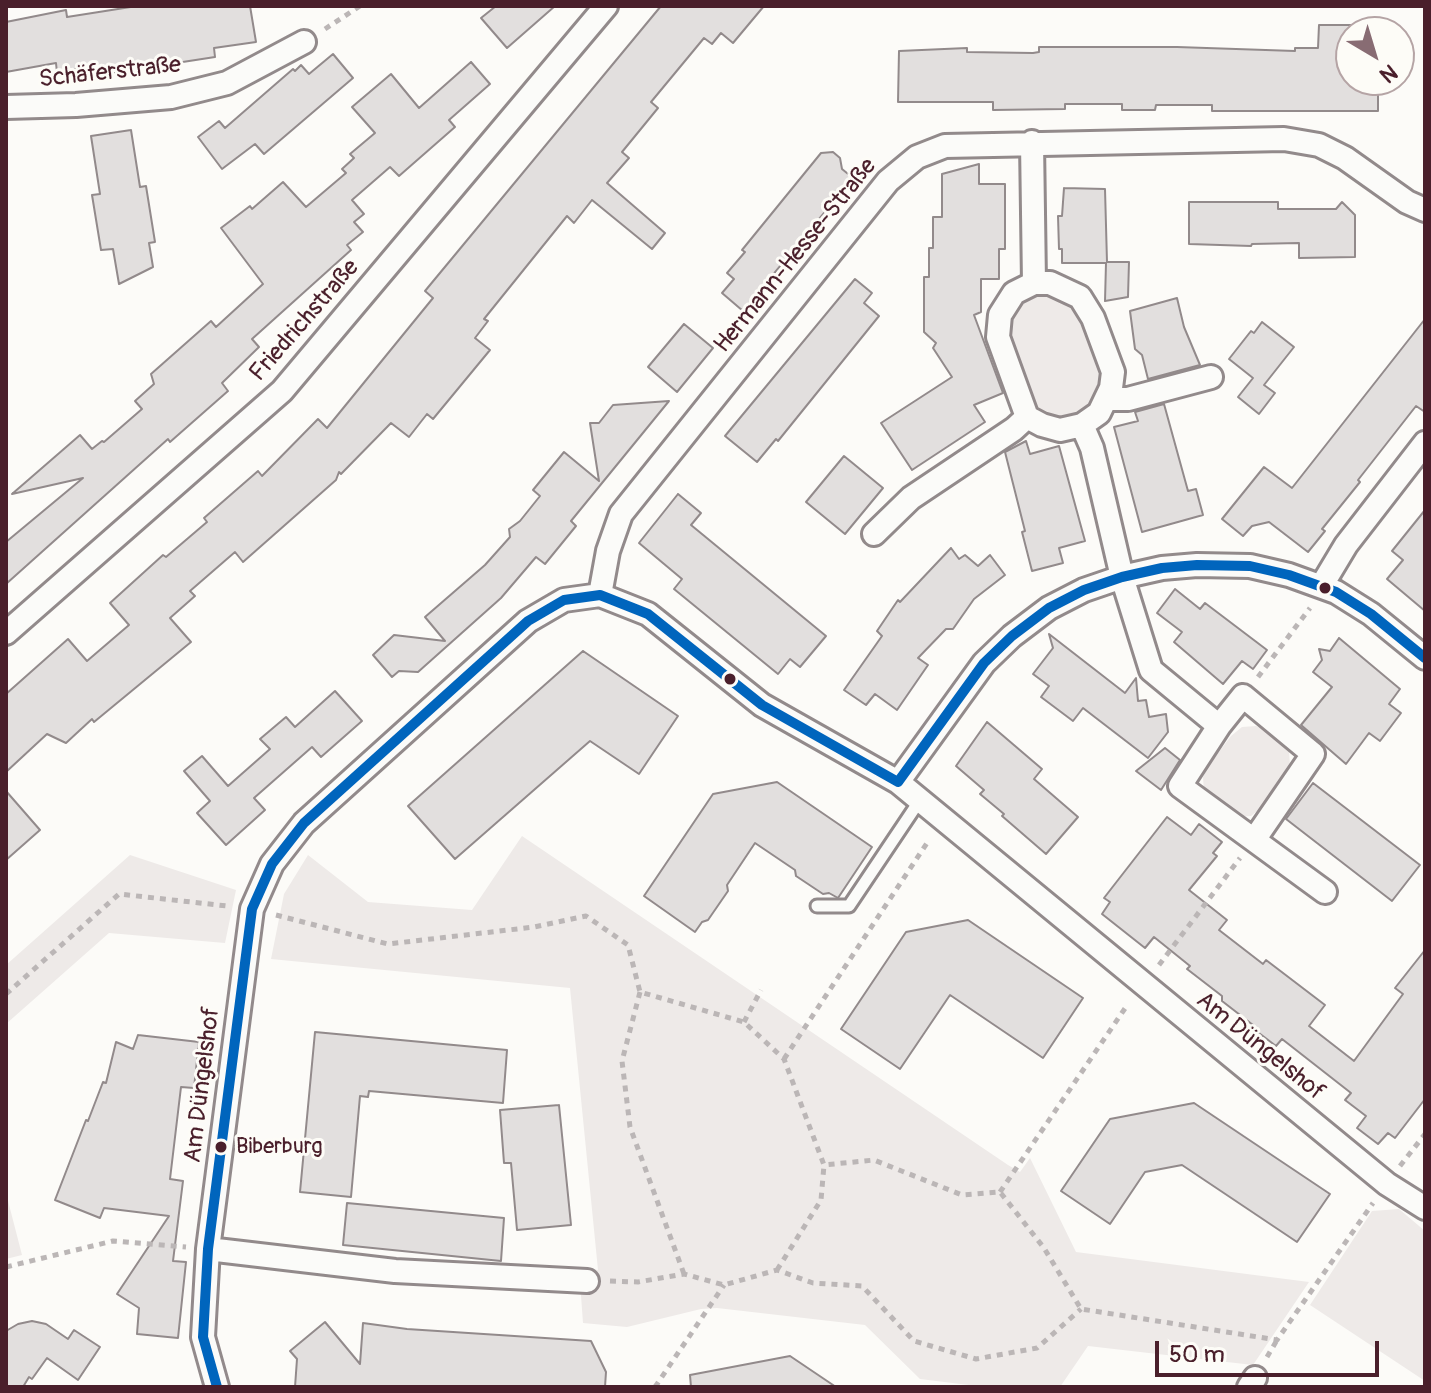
<!DOCTYPE html>
<meta charset="utf-8">
<style>
body{margin:0}
#map{position:relative;width:1431px;height:1393px;overflow:hidden;background:#fcfbf8;font-family:Pangolin,sans-serif}
canvas{display:block}
.frame{position:absolute;inset:0;border:8px solid #4a1f2b;pointer-events:none}
.north{position:absolute;left:1335px;top:16px;width:80px;height:80px;box-sizing:border-box;background:#fdfcf7;border:2px solid #b5a4a5;border-radius:50%;rotate:142deg;font-size:22px;font-weight:700;line-height:32px;text-align:center;color:#4a1f2b}
.north::after{content:'';display:block;margin:auto;width:28px;height:36px;background:#886c73;clip-path:polygon(50% 0,100% 100%,50% 72%,0 100%)}
.scale{position:absolute;left:1155px;top:1341px;width:224px;height:36px;box-sizing:border-box;border:4px solid #4a1f2b;border-top:0;padding-left:10px;font-size:24px;line-height:28px;white-space:nowrap;color:#4a1f2b;-webkit-text-stroke:6px #fdfcf7;paint-order:stroke}
</style>
<div id="map">
<canvas width="1431" height="1393"></canvas>
<div class="frame"></div>
<div class="north">N</div>
<div class="scale">50 m</div>
</div>
<script>
const ctx = document.querySelector('canvas').getContext('2d');
ctx.lineJoin = 'round';
function paint(path, color) { ctx.fillStyle = color; ctx.fill(path, 'evenodd'); }
const toPath = rows => new Path2D(rows.map(r => 'M' + r).join(''));
function strokePath(path, color, width, dash) { ctx.strokeStyle = color; ctx.lineWidth = width; ctx.lineCap = dash ? 'butt' : 'round'; ctx.setLineDash(dash || []); ctx.stroke(path); }
function write(font, color, halo, rows, align = 'center') {
  ctx.font = font + ' Pangolin,sans-serif'; ctx.lineWidth = 6; ctx.setLineDash([]); ctx.textBaseline = 'middle'; ctx.strokeStyle = halo; ctx.fillStyle = color; for (const [text, x, y, turn = 0] of rows) {
    ctx.save(); ctx.translate(x, y); ctx.rotate((+turn || 0) * Math.PI / 180); ctx.textAlign = isNaN(turn) ? turn : align; if (halo) ctx.strokeText(text, 0, 0); ctx.fillText(text, 0, 0); ctx.restore();
  }
}
const green = toPath([
 [1053,295,1071,303,1082,319,1100,367,1102,386,1094,404,1077,415,1057,418,1039,410,1028,393,1011,347,1008,326,1017,308,1033,297],
 [1256,726,1270,732,1280,740,1289,751,1290,766,1284,778,1262,807,1251,816,1237,817,1204,792,1203,777,1209,765,1231,736,1242,727],
 [522,836,1008,1165,1020,1172,1030,1158,1076,1252,1309,1282,1253,1365,1088,1346,1060,1387,985,1387,920,1379,865,1325,717,1308,701,1309,627,1327,583,1323,579,1268,598,1270,570,988,271,959,284,894,308,855,368,902,472,910],
 [130,855,236,890,225,943,109,933,6,1024,6,965],
 [6,1193,22,1255,6,1259],
 [1399,1209,1425,1231,1425,1381,1310,1305,1372,1211]
]);
const building = toPath([
 [137,6,250,6,256,42,214,48,215,57,92,76,91,72,76,74,76,69,57,73,56,63,6,72,6,22,66,10,67,17,137,6],
 [496,6,555,6,507,48,481,18,496,6],
 [661,6,764,6,733,43,721,33,712,44,704,38,651,102,658,108,622,152,629,158,607,183,665,233,652,249,592,200,574,223,567,216,484,319,488,321,475,338,490,350,433,419,427,414,409,437,391,423,341,474,339,472,336,480,243,562,235,552,190,591,195,596,170,618,191,642,94,722,92,719,66,743,47,734,6,772,6,694,68,639,87,661,129,625,110,603,163,555,166,557,207,522,204,518,258,471,262,476,318,419,327,428,433,298,425,291,661,6],
 [1319,25,1351,25,1351,80,1378,80,1378,111,1212,111,1212,105,1156,105,1155,110,1122,110,1122,104,1065,104,1065,109,993,110,993,102,898,102,899,51,967,48,967,52,1033,53,1039,52,1039,47,1177,47,1295,51,1295,48,1318,48,1319,25],
 [333,54,353,78,264,154,255,144,222,169,198,137,219,121,225,128,293,69,295,71,301,65,309,74,333,54],
 [471,62,490,84,449,120,455,127,399,176,390,167,352,200,364,214,354,222,363,232,347,245,351,250,252,339,259,347,222,383,228,391,170,442,168,439,6,584,6,542,83,478,12,494,80,435,92,449,102,441,104,442,142,409,135,401,154,384,151,374,211,321,216,327,263,284,221,228,250,206,252,209,283,182,306,207,346,173,342,169,354,158,350,154,375,133,352,107,391,74,419,108,471,62],
 [131,130,140,187,146,186,155,242,149,243,153,267,119,284,113,249,101,250,92,195,100,194,91,136,131,130],
 [833,152,840,158,842,169,853,178,743,311,722,293,734,279,727,273,745,252,742,250,821,153,833,152],
 [979,164,979,184,1005,184,1005,249,999,249,999,279,981,279,981,312,974,315,1003,393,974,405,985,422,912,470,881,423,952,377,933,348,936,343,924,332,924,277,929,277,929,248,933,248,933,217,942,217,942,174,979,164],
 [1064,188,1105,189,1107,262,1129,262,1128,297,1105,301,1106,263,1062,263,1062,249,1059,249,1058,216,1062,216,1064,188],
 [1189,202,1278,202,1278,209,1336,209,1342,202,1355,215,1355,257,1299,258,1299,243,1252,244,1251,246,1189,244,1189,202],
 [855,279,872,293,864,303,879,316,778,441,776,439,757,462,725,436,855,279],
 [1177,298,1184,327,1200,365,1148,379,1142,355,1135,349,1130,311,1177,298],
 [1425,319,1425,412,1416,406,1358,480,1360,482,1322,529,1325,531,1308,552,1269,522,1252,526,1243,536,1222,519,1264,467,1292,488,1425,319],
 [1262,322,1294,347,1264,385,1275,393,1259,414,1238,397,1253,378,1229,359,1251,331,1254,333,1262,322],
 [684,324,713,348,677,392,648,367,684,324],
 [669,401,571,521,576,526,545,564,536,557,501,598,418,672,399,671,392,677,373,655,394,635,445,641,425,617,485,565,510,537,509,529,520,521,540,496,533,490,564,452,599,481,590,423,599,423,613,405,669,401],
 [1164,404,1188,491,1196,489,1203,515,1142,532,1114,427,1138,421,1135,412,1164,404],
 [1026,441,1030,454,1059,446,1085,541,1059,548,1063,563,1032,571,1022,532,1025,531,1005,452,1026,441],
 [844,456,883,488,845,534,806,502,844,456],
 [678,494,701,513,691,525,826,636,800,667,790,659,778,674,674,589,682,579,639,543,678,494],
 [1425,510,1425,611,1387,579,1403,560,1392,551,1425,510],
 [951,548,959,559,965,555,978,566,990,555,1005,575,974,599,953,629,946,629,918,658,928,665,897,710,875,694,866,705,844,690,882,636,877,631,898,600,900,602,951,548],
 [1175,589,1200,609,1205,603,1267,650,1253,669,1242,661,1223,684,1174,642,1182,632,1157,613,1175,589],
 [1049,634,1125,693,1136,678,1138,701,1146,700,1149,717,1166,714,1168,732,1148,758,1083,708,1073,721,1041,697,1049,686,1033,674,1053,648,1049,634],
 [1339,638,1400,689,1389,704,1401,713,1380,741,1369,733,1346,764,1301,725,1332,687,1313,672,1322,660,1319,649,1330,651,1339,638],
 [583,651,678,716,639,774,590,741,455,859,408,806,583,651],
 [335,691,362,721,321,757,312,747,254,798,265,810,226,845,197,813,210,801,184,771,202,756,228,786,270,749,260,739,286,717,295,727,335,691],
 [987,722,1042,769,1034,779,1078,817,1046,854,1002,816,1004,814,980,794,984,790,956,766,987,722],
 [1165,748,1180,760,1161,790,1136,771,1165,748],
 [777,782,872,847,838,898,829,893,823,894,796,876,795,870,755,843,727,885,728,891,708,920,702,922,695,932,644,896,713,794,777,782],
 [1313,783,1420,865,1392,901,1286,819,1313,783],
 [6,791,40,830,6,860,6,791],
 [1167,817,1191,835,1199,824,1222,842,1213,853,1217,856,1189,890,1227,920,1219,930,1263,964,1266,960,1325,1005,1309,1026,1354,1061,1403,994,1395,988,1425,950,1425,1099,1395,1138,1388,1133,1378,1144,1357,1128,1366,1116,1345,1100,1351,1093,1282,1039,1276,1046,1251,1027,1253,1025,1222,1001,1222,996,1187,969,1190,966,1154,937,1145,948,1102,914,1110,902,1104,898,1167,817],
 [968,920,1083,998,1043,1058,950,995,900,1069,841,1029,906,932,968,920],
 [315,1032,507,1050,503,1103,369,1091,368,1097,360,1096,351,1197,300,1192,315,1032],
 [138,1035,199,1042,194,1088,181,1087,170,1179,183,1181,173,1261,186,1262,178,1338,137,1334,139,1308,117,1294,169,1216,104,1208,100,1218,55,1200,86,1120,88,1121,103,1082,106,1083,116,1042,133,1049,138,1035],
 [1194,1103,1330,1194,1297,1242,1182,1165,1145,1172,1110,1224,1061,1191,1110,1119,1194,1103],
 [559,1105,571,1225,517,1230,511,1163,504,1163,500,1110,559,1105],
 [347,1203,504,1218,501,1261,343,1245,347,1203],
 [32,1321,46,1324,68,1339,74,1330,100,1347,78,1380,47,1358,32,1379,29,1377,23,1387,6,1387,6,1331,18,1324,32,1321],
 [325,1322,360,1364,363,1323,407,1329,591,1341,606,1372,605,1387,295,1387,297,1359,290,1351,325,1322],
 [790,1356,836,1387,691,1387,690,1375,790,1356]
]);
const path = toPath([
 [325,29,360,6],
 [1258,677,1310,608],
 [276,915,388,944,534,927,586,916,628,945,640,992,744,1022,784,1059,824,1165,874,1160,962,1195,1000,1192,1044,1248,1081,1309,1277,1340,1373,1203],
 [1159,965,1240,858],
 [640,992,622,1061,630,1127,684,1274],
 [6,994,119,894,227,906],
 [744,1022,761,990],
 [784,1059,929,840],
 [1400,1166,1425,1134],
 [1000,1192,1128,1004],
 [6,1267,113,1241,186,1247],
 [777,1270,821,1200,824,1165],
 [610,1281,638,1282,684,1274,724,1285,777,1270,813,1283,862,1286,914,1341,976,1359,1037,1348,1081,1309],
 [1267,1357,1277,1340],
 [655,1387,724,1285]
]);
const lane = toPath([
 [817,906,849,906,920,800]
]);
const street = toPath([
 [6,107,76,105,171,97,227,83,304,42],
 [1032,142,1034,283,1014,293,1000,315,998,337,1027,417,1042,425,1060,430,1082,425,1092,448,1122,577,1151,670,1219,726,1243,696,1313,754,1254,840],
 [1034,283,1050,283,1080,297,1093,318,1113,372,1111,388,1099,413,1082,425],
 [1107,399,1128,399,1211,377],
 [874,534,911,498,1014,429,1027,417],
 [1322,585,1346,545,1425,443],
 [600,595,608,551,621,514,888,181,917,157,945,146,1284,139,1319,145,1345,158,1407,202,1425,210],
 [6,633,282,391,606,6],
 [1219,726,1180,786,1325,892],
 [898,782,984,663,1012,636,1049,608,1084,590,1122,577,1162,568,1197,565,1250,566,1289,575,1336,592,1371,614,1425,658],
 [208,1249,395,1271,587,1281],
 [217,1387,203,1337,208,1249,252,909,272,864,304,823,528,621,564,600,600,595,648,614,762,705,898,782,1387,1184,1425,1208],
 [1249,1387,1255,1378]
]);
const bus1 = toPath([
 [898,782,984,663,1012,636,1049,608,1084,590,1122,577,1162,568,1197,565,1250,566,1289,575,1336,592,1371,614,1425,658],
 [217,1387,203,1337,208,1249,252,909,272,864,304,823,528,621,564,600,600,595,648,614,762,705,898,782]
]);
const markers = [
 [1325,588,7,"#4a1f2b"],
 [730,679,7,"#4a1f2b"],
 [221,1147,7,"#4a1f2b"]
];
const busNames = [
 ["Biberburg",236,1147]
];
const streetNames = [
 ["Schäferstraße",110,73,-6],
 ["Hermann-Hesse-Straße",796,256,-51],
 ["Friedrichstraße",305,321,-49],
 ["Am Düngelshof",1260,1047,39],
 ["Am Düngelshof",203,1085,-83]
];
paint(green, '#eeeae8');
paint(building, '#e2dfde');
strokePath(building, '#928a8b', 2);
strokePath(lane, '#928a8b', 17);
strokePath(street, '#928a8b', 28);
strokePath(path, '#bbb6b6', 5, [6, 6]);
strokePath(lane, '#fbfbf9', 11);
strokePath(street, '#fbfbf9', 22);
strokePath(bus1, '#0065bd', 10);
for (const [x, y, r, color] of markers) { const dot = new Path2D(); dot.arc(x, y, r, 0, 2 * Math.PI); ctx.fillStyle = color; ctx.fill(dot); strokePath(dot, '#fdfcf7', 3); }
write('22px', '#4a1f2b', '#fdfcf7', busNames, 'left');
write('24px', '#4a1f2b', '#fdfcf7', streetNames);
</script>
